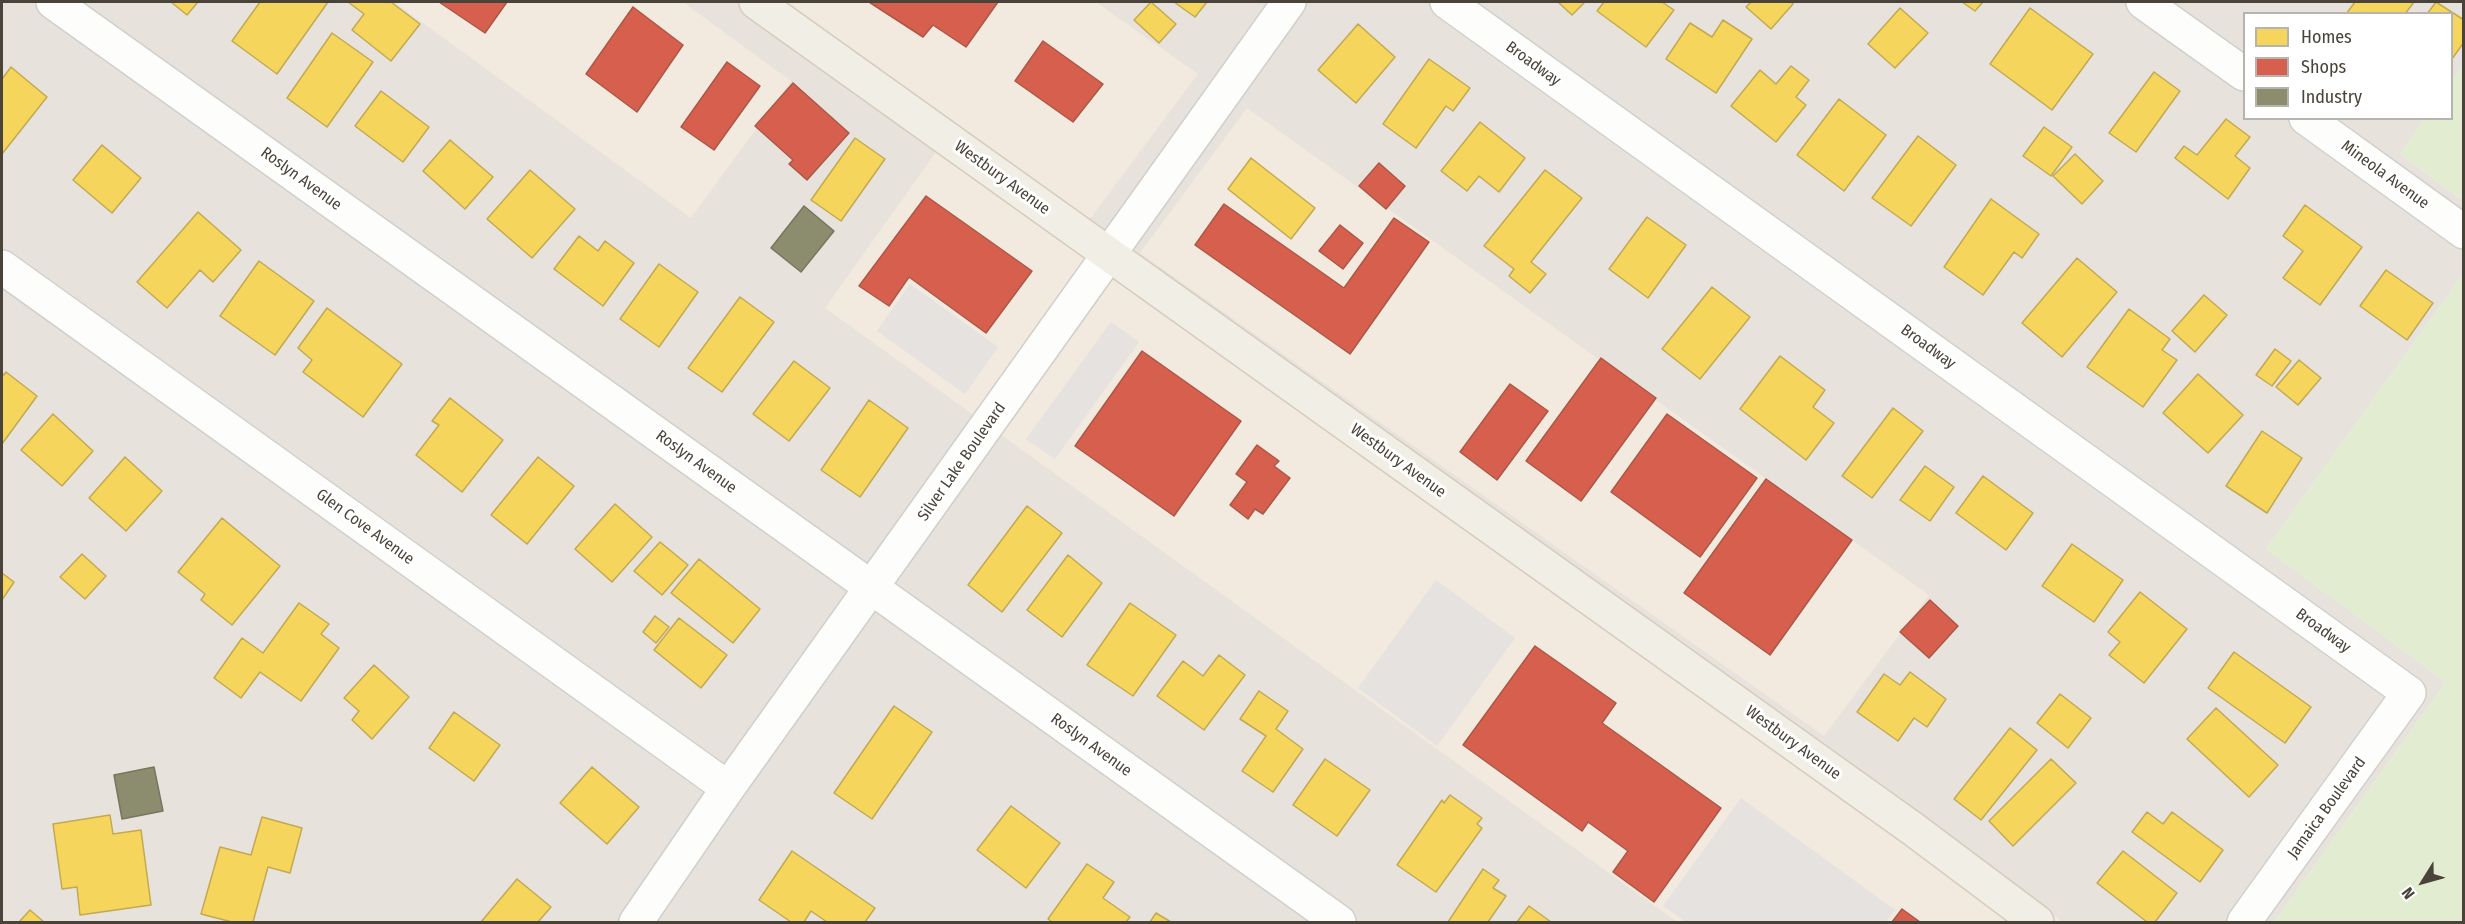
<!DOCTYPE html>
<style>
body{margin:0}
#map{position:relative;width:2465px;height:924px;overflow:hidden;background:#f3f1ee;font-family:"Fira Sans Condensed",sans-serif}
canvas{display:block}
.frame{position:absolute;inset:0;border:3px solid #4a433a;pointer-events:none}
.legend{position:absolute;left:2243px;top:12px;width:210px;height:108px;box-sizing:border-box;background:#fff;border:2px solid #b7b4b0;margin:0;padding:8px 10px;list-style:none;font-size:18px;color:#4a433a}
.legend li{display:flex;align-items:center;gap:12px;height:30px}
.legend b{width:30px;border:2px solid #b7b4b0}
.north{position:absolute;left:2393px;top:852px;width:60px;height:60px;-webkit-text-stroke:4px #fff;paint-order:stroke;rotate:233deg;font-size:16px;font-weight:700;line-height:24px;text-align:center;color:#4a433a}
.north::after{content:'';display:block;margin:auto;width:21px;height:27px;background:#4a433a;clip-path:polygon(50% 0,100% 100%,50% 72%,0 100%)}
</style>
<div id="map">
<canvas width="2465" height="924"></canvas>
<div class="frame"></div>
<ul class="legend">
<li><b style="height:16px;background:#f6d55c"></b>Homes</li>
<li><b style="height:16px;background:#d6604d"></b>Shops</li>
<li><b style="height:16px;background:#8c8c6e"></b>Industry</li>
</ul>
<div class="north">N</div>
</div>
<script>
const ctx = document.querySelector('canvas').getContext('2d');
ctx.lineJoin = 'round';
function paint(path, color) { ctx.fillStyle = color; ctx.fill(path, 'evenodd'); }
const toPath = rows => new Path2D(rows.map(r => 'M' + r).join(''));
function strokePath(path, color, width, dash) { ctx.strokeStyle = color; ctx.lineWidth = width; ctx.lineCap = dash ? 'butt' : 'round'; ctx.setLineDash(dash || []); ctx.stroke(path); }
function write(font, color, halo, rows, align = 'center') {
  ctx.font = font + ' "Fira Sans Condensed",sans-serif'; ctx.lineWidth = 6; ctx.setLineDash([]); ctx.textBaseline = 'middle'; ctx.strokeStyle = halo; ctx.fillStyle = color; for (const [text, x, y, turn = 0] of rows) {
    ctx.save(); ctx.translate(x, y); ctx.rotate((+turn || 0) * Math.PI / 180); ctx.textAlign = isNaN(turn) ? turn : align; if (halo) ctx.strokeText(text, 0, 0); ctx.fillText(text, 0, 0); ctx.restore();
  }
}
const residential = toPath([
 [2,2,2463,2,2463,64,2452,81,2452,14,2244,14,2244,118,2425,119,2400,154,2464,201,2463,274,2266,549,2446,682,2274,922,2,922]
]);
const commercial = toPath([
 [394,2,683,2,791,81,691,218],
 [787,2,1096,2,1198,74,1090,219],
 [1247,108,1929,595,1824,736,1140,253],
 [943,142,2063,922,1677,922,825,308]
]);
const green = toPath([
 [2463,64,2463,200,2400,154,2425,119,2452,118,2452,81],
 [2463,274,2463,922,2274,922,2446,682,2266,549]
]);
const parking = toPath([
 [910,284,998,347,965,394,877,331],
 [1111,322,1139,342,1055,459,1026,439],
 [1436,580,1515,638,1437,746,1358,688],
 [1741,798,1895,910,1886,922,1686,922,1663,906]
]);
const homes = toPath([
 [171,2,198,2,187,15,171,2],
 [260,2,328,2,277,74,232,41,260,2],
 [348,2,391,2,420,24,391,61,352,30,364,14,348,2],
 [1151,2,1176,24,1159,43,1134,20,1151,2],
 [1174,2,1207,2,1195,17,1174,2],
 [1558,2,1585,2,1572,15,1558,2],
 [1604,2,1662,2,1674,10,1646,47,1597,11,1604,2],
 [1751,2,1791,2,1793,4,1771,29,1746,7,1751,2],
 [1962,2,1983,2,1975,11,1962,2],
 [2355,2,2414,2,2405,14,2346,14,2355,2],
 [2436,2,2464,20,2464,42,2452,59,2452,14,2427,14,2436,2],
 [1900,8,1928,33,1895,68,1868,44,1900,8],
 [2030,8,2093,54,2052,110,1990,64,2030,8],
 [1723,20,1752,39,1716,93,1666,59,1690,23,1712,37,1723,20],
 [1358,24,1395,57,1356,103,1318,70,1358,24],
 [332,33,373,62,327,127,287,98,332,33],
 [1429,59,1470,88,1453,111,1446,106,1416,148,1383,124,1429,59],
 [1791,66,1809,80,1796,97,1806,105,1776,142,1731,106,1760,70,1776,84,1791,66],
 [11,67,47,97,2,154,2,79,11,67],
 [2154,72,2180,91,2136,152,2109,133,2154,72],
 [381,91,429,127,403,162,355,126,381,91],
 [1839,99,1886,135,1844,191,1797,155,1839,99],
 [2226,119,2250,137,2235,156,2250,168,2228,199,2175,158,2184,146,2197,155,2226,119],
 [1480,122,1525,158,1499,192,1479,176,1467,191,1441,171,1480,122],
 [2044,127,2072,147,2051,176,2023,156,2044,127],
 [1918,136,1956,165,1911,226,1872,198,1918,136],
 [855,138,885,159,841,221,811,200,855,138],
 [450,140,493,177,465,209,423,171,450,140],
 [102,145,141,178,112,213,73,180,102,145],
 [2075,154,2103,181,2082,204,2053,176,2075,154],
 [1251,158,1315,208,1291,239,1228,189,1251,158],
 [530,170,575,209,532,258,487,219,530,170],
 [1545,170,1582,198,1531,262,1546,274,1530,293,1509,276,1514,269,1484,246,1545,170],
 [1991,199,2039,234,2022,258,2014,252,1983,295,1944,267,1991,199],
 [2305,205,2362,247,2320,305,2283,278,2303,251,2283,236,2305,205],
 [198,212,241,250,213,282,200,270,167,308,137,282,198,212],
 [1647,217,1686,245,1648,298,1609,269,1647,217],
 [579,236,598,251,605,241,634,263,603,306,554,269,579,236],
 [2077,258,2117,292,2062,357,2022,323,2077,258],
 [259,261,314,301,275,355,220,316,259,261],
 [659,264,698,292,659,347,620,319,659,264],
 [2386,270,2433,303,2407,340,2360,306,2386,270],
 [1712,287,1750,317,1700,379,1662,349,1712,287],
 [2204,295,2227,315,2195,352,2172,331,2204,295],
 [740,297,774,322,722,392,688,368,740,297],
 [327,308,402,364,363,417,303,372,312,360,298,348,327,308],
 [2129,309,2170,339,2162,350,2177,360,2143,407,2087,367,2129,309],
 [2275,349,2291,361,2272,386,2256,375,2275,349],
 [1780,356,1825,390,1813,407,1834,423,1806,460,1740,409,1780,356],
 [2299,360,2321,378,2298,405,2276,387,2299,360],
 [794,361,830,388,789,441,753,414,794,361],
 [6,372,37,396,2,444,2,373,4,375,6,372],
 [2198,374,2243,415,2208,453,2163,413,2198,374],
 [450,398,503,440,462,492,416,455,439,425,432,421,450,398],
 [869,400,908,428,860,497,821,470,869,400],
 [1893,408,1923,431,1872,498,1842,476,1893,408],
 [53,414,93,451,62,486,21,450,53,414],
 [2262,431,2302,458,2267,513,2226,486,2262,431],
 [125,457,162,491,126,531,89,498,125,457],
 [538,457,574,486,527,544,491,515,538,457],
 [1925,466,1954,487,1930,521,1900,500,1925,466],
 [1983,476,2033,513,2006,550,1956,513,1983,476],
 [615,504,652,537,612,582,575,549,615,504],
 [1027,506,1062,533,1002,612,968,585,1027,506],
 [222,518,280,566,232,625,201,600,205,594,178,572,222,518],
 [660,542,688,565,662,595,634,571,660,542],
 [2072,544,2123,580,2094,622,2042,586,2072,544],
 [82,554,106,576,85,599,60,577,82,554],
 [1068,555,1102,583,1062,637,1027,610,1068,555],
 [699,559,760,609,733,643,671,593,699,559],
 [2,573,14,582,2,600,2,573],
 [2140,592,2187,629,2144,683,2109,655,2120,642,2108,632,2140,592],
 [299,603,329,624,321,634,339,648,301,701,260,672,241,698,214,678,242,638,263,653,299,603],
 [1130,603,1176,635,1133,696,1087,665,1130,603],
 [655,616,669,627,656,643,643,632,655,616],
 [679,618,727,655,701,688,654,650,679,618],
 [2234,652,2311,707,2285,743,2208,688,2234,652],
 [1219,655,1245,675,1204,730,1157,696,1183,661,1203,676,1219,655],
 [374,665,409,697,372,739,352,720,359,711,344,698,374,665],
 [1910,672,1946,699,1927,727,1914,718,1898,741,1857,712,1884,674,1900,685,1910,672],
 [1259,691,1288,711,1276,729,1303,749,1273,792,1242,771,1266,736,1240,719,1259,691],
 [2060,694,2091,718,2068,748,2037,723,2060,694],
 [894,706,932,732,872,819,834,793,894,706],
 [2216,708,2278,765,2249,797,2187,739,2216,708],
 [454,712,500,745,474,781,429,748,454,712],
 [2010,728,2037,750,1981,820,1954,799,2010,728],
 [1325,759,1370,790,1337,836,1293,805,1325,759],
 [2051,759,2076,783,2013,846,1989,821,2051,759],
 [592,767,639,807,607,844,560,803,592,767],
 [1450,795,1482,818,1477,824,1482,828,1436,892,1397,865,1442,800,1444,803,1450,795],
 [1011,806,1060,843,1026,888,977,850,1011,806],
 [2147,812,2163,824,2172,812,2223,850,2200,882,2132,832,2147,812],
 [110,815,113,834,141,830,151,905,80,915,77,887,62,889,53,824,110,815],
 [262,817,302,828,290,873,268,867,253,922,232,922,201,914,220,847,251,855,262,817],
 [792,851,875,908,865,922,827,922,811,911,804,922,791,922,759,900,792,851],
 [2123,851,2177,893,2155,922,2147,922,2097,883,2123,851],
 [1087,864,1114,882,1103,898,1130,917,1126,922,1052,922,1048,919,1087,864],
 [1483,869,1499,880,1493,888,1506,896,1488,922,1448,922,1483,869],
 [517,879,551,907,538,922,481,922,517,879],
 [1529,906,1551,922,1517,922,1529,906],
 [30,910,44,922,19,922,30,910],
 [1156,913,1171,922,1150,922,1156,913]
]);
const shops = toPath([
 [439,2,507,2,485,33,439,2],
 [869,2,998,2,966,47,933,25,923,37,869,2],
 [633,7,683,45,637,112,586,74,633,7],
 [1043,41,1103,84,1073,122,1015,81,1043,41],
 [727,62,760,86,714,150,681,127,727,62],
 [793,83,849,133,807,180,789,164,793,160,755,126,793,83],
 [1379,163,1405,186,1386,209,1359,186,1379,163],
 [926,196,1032,271,986,333,909,277,889,306,859,286,926,196],
 [1224,204,1344,288,1394,218,1429,242,1350,354,1195,245,1224,204],
 [1340,225,1363,243,1343,269,1319,251,1340,225],
 [1142,351,1241,421,1174,516,1075,446,1142,351],
 [1601,358,1656,398,1581,501,1526,461,1601,358],
 [1510,384,1548,411,1497,480,1460,452,1510,384],
 [1667,414,1757,478,1700,557,1611,492,1667,414],
 [1257,445,1279,461,1274,466,1290,478,1263,514,1255,509,1248,519,1230,505,1247,482,1236,474,1257,445],
 [1766,479,1852,540,1770,655,1684,593,1766,479],
 [1930,600,1958,626,1929,658,1900,632,1930,600],
 [1535,646,1616,703,1602,723,1721,808,1654,902,1613,872,1628,851,1588,822,1582,831,1463,745,1535,646],
 [1902,909,1920,922,1892,922,1902,909]
]);
const industry = toPath([
 [804,206,834,231,801,272,771,248,804,206],
 [154,767,163,811,122,819,114,775,154,767]
]);
const minor = toPath([
 [53,2,1339,922],
 [1447,2,2409,693,2244,922],
 [2143,2,2244,74],
 [2306,118,2464,232],
 [2,267,728,788],
 [636,922,728,788,1289,2]
]);
const major = toPath([
 [756,2,1913,829,2037,922]
]);
const streetNames = [
 ["Broadway",1533,64,36],
 ["Mineola Avenue",2385,175,36],
 ["Westbury Avenue",1002,178,36],
 ["Roslyn Avenue",301,179,36],
 ["Broadway",1928,347,36],
 ["Westbury Avenue",1398,461,36],
 ["Roslyn Avenue",696,462,36],
 ["Silver Lake Boulevard",962,462,-55],
 ["Glen Cove Avenue",365,527,36],
 ["Broadway",2323,631,36],
 ["Westbury Avenue",1793,743,36],
 ["Roslyn Avenue",1091,745,36],
 ["Jamaica Boulevard",2327,808,-54]
];
paint(residential, '#e7e3dc');
paint(commercial, '#f2e9df');
paint(green, '#e2ecd0');
paint(parking, '#e5e2df');
paint(homes, '#f6d55c');
strokePath(homes, '#c2a952', 1.5);
paint(shops, '#d6604d');
strokePath(shops, '#ac5747', 1.5);
paint(industry, '#8c8c6e');
strokePath(industry, '#78765e', 1.5);
strokePath(minor, '#d1cfcc', 36);
strokePath(major, '#d5ccbc', 36);
strokePath(minor, '#fdfdfc', 33);
strokePath(major, '#f1eee6', 33);
write('16px', '#4a433a', '#fff', streetNames);
</script>
